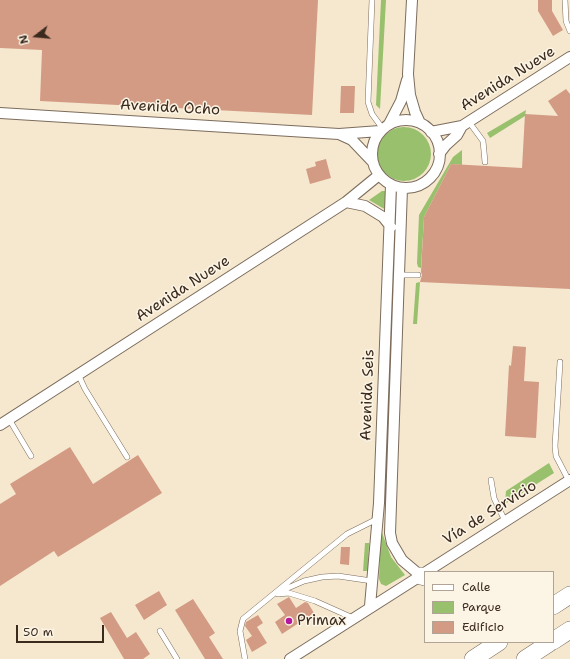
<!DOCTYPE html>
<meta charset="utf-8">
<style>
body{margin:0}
#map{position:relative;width:570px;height:659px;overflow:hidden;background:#f5e8cf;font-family:"Shantell Sans",sans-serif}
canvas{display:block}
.legend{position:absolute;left:424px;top:571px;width:130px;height:72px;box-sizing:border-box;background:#fcf5e5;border:1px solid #afa495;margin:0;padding:5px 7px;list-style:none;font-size:12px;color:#3b2a1e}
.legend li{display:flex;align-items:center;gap:8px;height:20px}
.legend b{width:20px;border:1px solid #afa495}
.north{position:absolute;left:16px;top:16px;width:40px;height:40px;-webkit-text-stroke:3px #fcf5e5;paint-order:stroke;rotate:254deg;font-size:11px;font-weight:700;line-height:16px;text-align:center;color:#3b2a1e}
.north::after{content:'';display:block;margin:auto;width:14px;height:18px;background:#3b2a1e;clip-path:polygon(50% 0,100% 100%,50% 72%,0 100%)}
.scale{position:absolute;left:16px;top:625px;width:88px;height:18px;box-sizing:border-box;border:2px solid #3b2a1e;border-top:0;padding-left:5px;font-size:12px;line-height:14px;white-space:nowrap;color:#3b2a1e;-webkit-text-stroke:3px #fcf5e5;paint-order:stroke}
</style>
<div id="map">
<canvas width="570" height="659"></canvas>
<ul class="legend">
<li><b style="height:5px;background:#fff"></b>Calle</li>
<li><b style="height:11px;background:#99c06c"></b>Parque</li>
<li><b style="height:11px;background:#d39b83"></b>Edificio</li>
</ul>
<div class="north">N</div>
<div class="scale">50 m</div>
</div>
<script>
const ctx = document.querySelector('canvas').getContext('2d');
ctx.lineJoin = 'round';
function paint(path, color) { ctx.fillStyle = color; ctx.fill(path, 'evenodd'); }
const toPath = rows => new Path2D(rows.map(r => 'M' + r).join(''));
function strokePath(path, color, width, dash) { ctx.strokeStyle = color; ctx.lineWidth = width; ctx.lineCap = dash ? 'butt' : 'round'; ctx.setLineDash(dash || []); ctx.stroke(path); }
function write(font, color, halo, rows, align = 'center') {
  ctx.font = font + ' "Shantell Sans",sans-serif'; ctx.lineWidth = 3; ctx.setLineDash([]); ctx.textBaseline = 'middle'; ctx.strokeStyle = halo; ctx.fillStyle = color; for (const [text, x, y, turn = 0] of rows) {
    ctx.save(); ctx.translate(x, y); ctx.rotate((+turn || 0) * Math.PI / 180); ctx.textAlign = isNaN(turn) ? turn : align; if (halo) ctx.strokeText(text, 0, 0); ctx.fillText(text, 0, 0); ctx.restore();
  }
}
const green = toPath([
 [381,0,386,0,380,109,376,105],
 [526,110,525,116,490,138,487,133],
 '377 154a27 27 0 1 1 54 0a27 27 0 1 1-54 0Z',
 [462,150,462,165,451,164,424,217,421,268,418,267,417,263,419,215,453,157],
 [382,191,386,191,386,210,369,200],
 [420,282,417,324,413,324,416,283],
 [549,463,554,473,505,504,506,491],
 [381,530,391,557,405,575,386,586,381,584,379,579],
 [365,543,369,543,368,571,363,571]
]);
const building = toPath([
 [0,0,318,0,312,115,40,101,42,50,0,48],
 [538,0,552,0,552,11,563,30,553,36,538,11],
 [341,86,355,86,354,113,340,113],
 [566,89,570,94,570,289,420,282,422,275,421,272,424,217,451,164,522,168,525,114,558,116,548,101],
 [326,159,331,178,310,184,306,169,316,166,315,162],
 [513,346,526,347,524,381,539,382,536,438,505,436,509,365,511,366],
 [70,447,93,484,138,455,162,493,58,557,54,551,0,586,0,504,16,494,10,484],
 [341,547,350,547,349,565,340,564],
 [159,591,167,605,144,620,135,605],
 [289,597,296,608,305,602,308,603,314,613,282,634,275,622,285,615,277,604],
 [193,599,215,633,209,637,223,659,205,659,175,610],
 [111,612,127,638,136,632,150,654,143,659,124,659,100,618],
 [258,615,263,623,257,627,267,643,252,652,246,640,252,636,245,626,246,622]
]);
const service = toPath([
 [372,0,368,102,372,114,383,129],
 [565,0,566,21,570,31],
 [469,122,483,141,485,162],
 [397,275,418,275],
 [560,362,555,446,556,456,569,481],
 [78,374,85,389,127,457],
 [9,419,31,456],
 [491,480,494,498,505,521],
 [281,591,304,581,322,577,338,576,372,581],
 [278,594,289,593,315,601,353,618],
 [160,631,177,659],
 [245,659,240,631,243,619,347,534,377,519]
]);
const minor = toPath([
 [412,0,408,74,410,95,415,112,420,123],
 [0,113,339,134,380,131],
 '372 154a34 34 0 1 1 68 0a34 34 0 1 1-68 0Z',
 [389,124,401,101,407,80],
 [431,132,462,126,570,57],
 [341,135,352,140,372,161],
 [439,154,446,145,457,135,462,126],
 [402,188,390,533,392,543,402,560,421,576],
 [346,202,365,206,383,217,391,227],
 [0,425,346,202,379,175],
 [426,572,570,480],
 [370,606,379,503,391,185],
 [290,659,425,573]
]);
const trunk = toPath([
 [421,576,425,577],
 [553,606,570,595],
 [553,641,570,630],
 [473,659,499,642],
 [525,659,551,642]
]);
const markers = [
 [289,621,4,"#b5179e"]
];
const streetNames = [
 ["Avenida Nueve",508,79,-32],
 ["Avenida Ocho",170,108,3],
 ["Avenida Nueve",183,289,-33],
 ["Avenida Seis",368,395,-88],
 ["Vía de Servicio",490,513,-32]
];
const poiNames = [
 ["Primax",297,621]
];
paint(green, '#99c06c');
paint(building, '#d39b83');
strokePath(service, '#7c6c5c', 6);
strokePath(minor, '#7c6c5c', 12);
strokePath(trunk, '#7c6c5c', 18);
strokePath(service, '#fff', 5);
strokePath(minor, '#fff', 10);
strokePath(trunk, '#fff', 17);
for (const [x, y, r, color] of markers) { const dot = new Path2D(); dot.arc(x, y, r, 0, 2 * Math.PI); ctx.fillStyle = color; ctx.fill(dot); strokePath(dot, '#fcf5e5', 1.5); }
write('15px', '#3b2a1e', '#fcf5e5', streetNames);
write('15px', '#3b2a1e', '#fcf5e5', poiNames, 'left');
</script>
